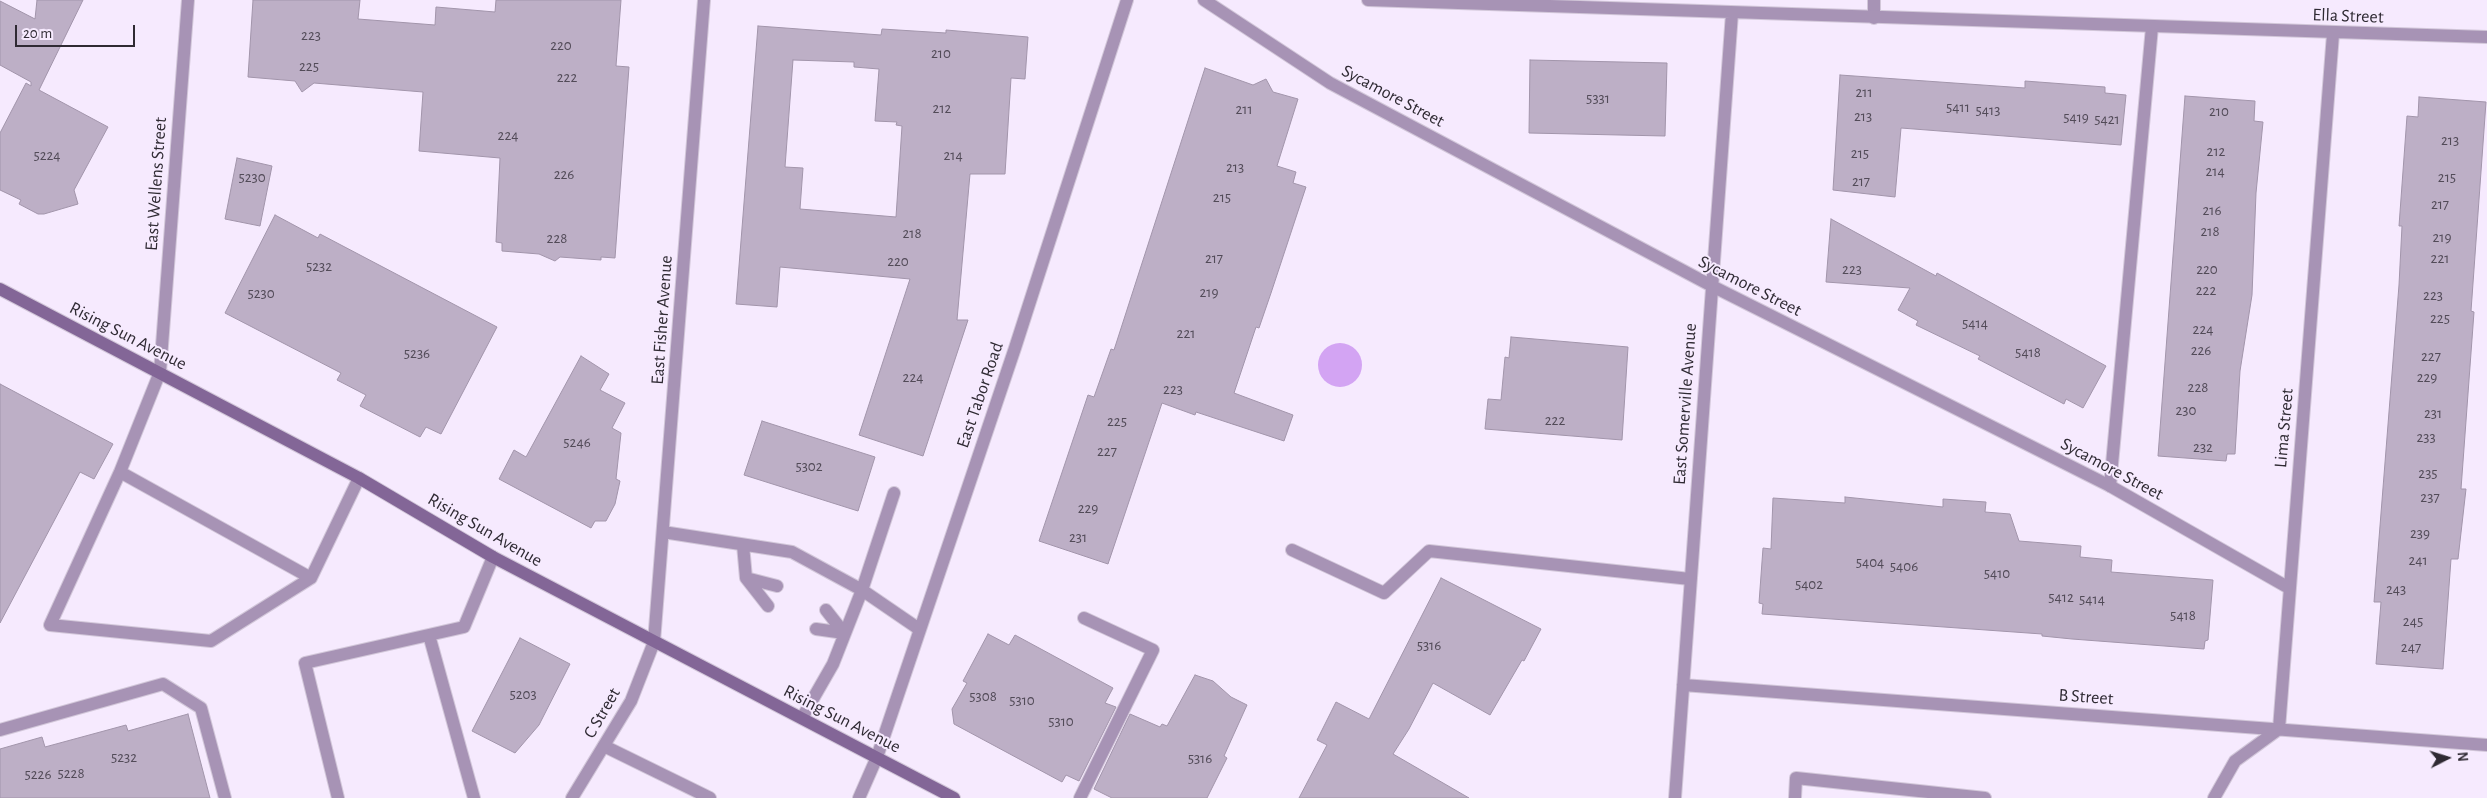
<!DOCTYPE html>
<style>
body{margin:0}
#map{position:relative;width:2487px;height:798px;overflow:hidden;background:#f6eafe;font-family:"Alegreya Sans",sans-serif}
canvas{display:block}
.north{position:absolute;left:2422px;top:733px;width:50px;height:50px;-webkit-text-stroke:4px #f6eafe;paint-order:stroke;rotate:85deg;font-size:14px;font-weight:700;line-height:20px;text-align:center;color:#2f2a33}
.north::after{content:'';display:block;margin:auto;width:18px;height:22px;background:#2f2a33;clip-path:polygon(50% 0,100% 100%,50% 72%,0 100%)}
.scale{position:absolute;left:15px;top:25px;width:120px;height:22px;box-sizing:border-box;border:2px solid #2f2a33;border-top:0;padding-left:6px;font-size:15px;line-height:18px;white-space:nowrap;color:#2f2a33;-webkit-text-stroke:4px #f6eafe;paint-order:stroke}
</style>
<div id="map">
<canvas width="2487" height="798"></canvas>
<div class="north">N</div>
<div class="scale">20 m</div>
</div>
<script>
const ctx = document.querySelector('canvas').getContext('2d');
ctx.lineJoin = 'round';
function paint(path, color) { ctx.fillStyle = color; ctx.fill(path, 'evenodd'); }
const toPath = rows => new Path2D(rows.map(r => 'M' + r).join(''));
function strokePath(path, color, width, dash) { ctx.strokeStyle = color; ctx.lineWidth = width; ctx.lineCap = dash ? 'butt' : 'round'; ctx.setLineDash(dash || []); ctx.stroke(path); }
function write(font, color, halo, rows, align = 'center') {
  ctx.font = font + ' "Alegreya Sans",sans-serif'; ctx.lineWidth = 4; ctx.setLineDash([]); ctx.textBaseline = 'middle'; ctx.strokeStyle = halo; ctx.fillStyle = color; for (const [text, x, y, turn = 0] of rows) {
    ctx.save(); ctx.translate(x, y); ctx.rotate((+turn || 0) * Math.PI / 180); ctx.textAlign = isNaN(turn) ? turn : align; if (halo) ctx.strokeText(text, 0, 0); ctx.fillText(text, 0, 0); ctx.restore();
  }
}
const water = toPath([
 '1318 365a22 22 0 1 1 44 0a22 22 0 1 1-44 0Z'
]);
const building = toPath([
 [37,0,83,0,39,90,108,127,74,190,78,204,44,214,38,214,19,204,21,200,0,190,0,133,26,83,31,86,31,82,0,65,0,1,35,19,37,0],
 [253,0,360,0,358,19,435,25,436,7,495,12,496,0,621,0,616,66,629,67,615,258,601,257,601,260,560,257,555,261,539,254,502,251,502,243,496,242,500,158,419,151,423,92,314,83,302,92,295,81,248,77,253,0],
 [758,26,881,35,882,29,946,33,946,30,1028,37,1025,79,1011,78,1005,174,970,174,957,320,968,320,923,456,859,435,910,279,780,267,777,307,736,304,758,26],
 [793,60,854,62,854,67,879,69,875,121,897,122,896,125,902,126,896,217,800,209,803,168,785,167,793,60],
 [1530,60,1667,63,1665,136,1529,133,1530,60],
 [1205,68,1253,85,1266,79,1273,92,1298,99,1277,166,1296,172,1293,183,1306,187,1271,293,1259,328,1256,327,1234,393,1293,415,1284,441,1196,412,1195,415,1162,403,1108,564,1039,541,1088,395,1094,397,1111,349,1114,350,1205,68],
 [1840,75,2025,88,2025,81,2105,87,2105,93,2126,95,2121,145,1901,128,1895,197,1833,190,1840,75],
 [2185,96,2255,101,2254,121,2263,122,2256,193,2252,295,2240,371,2235,454,2227,454,2226,461,2158,456,2185,96],
 [2419,97,2486,102,2471,311,2474,312,2461,489,2466,489,2458,559,2451,559,2443,669,2376,664,2381,602,2374,602,2399,285,2402,226,2399,226,2407,116,2418,117,2419,97],
 [237,158,272,166,260,226,225,219,237,158],
 [275,215,318,238,320,234,497,327,441,434,426,427,420,437,360,406,366,395,337,380,341,373,225,313,275,215],
 [1831,219,1936,276,1937,273,2106,366,2083,408,2066,399,2064,404,1978,359,1980,356,1916,325,1918,321,1898,310,1910,288,1826,282,1831,219],
 [1511,337,1628,347,1622,440,1485,429,1488,399,1501,400,1505,357,1509,358,1511,337],
 [581,356,609,374,600,390,625,403,612,428,621,433,616,479,620,481,615,504,606,521,595,521,591,528,499,479,514,450,526,457,581,356],
 [0,384,113,444,94,479,80,472,0,623,0,384],
 [762,421,875,457,858,511,744,475,762,421],
 [1845,497,1943,507,1943,499,1986,502,1985,512,2010,514,2019,541,2081,546,2080,557,2112,560,2111,572,2213,580,2208,640,2205,641,2204,649,2072,639,2042,636,2042,634,1762,614,1763,604,1759,603,1763,548,1771,549,1773,498,1845,503,1845,497],
 [1441,578,1541,629,1524,661,1522,660,1490,715,1433,683,1409,729,1393,754,1469,798,1299,798,1327,745,1317,740,1336,702,1369,719,1441,578],
 [988,634,1009,645,1015,635,1113,688,1105,703,1116,707,1079,781,1066,775,1062,782,954,724,952,709,967,683,963,681,988,634],
 [520,638,570,664,539,725,515,753,472,731,520,638],
 [1195,675,1213,681,1231,697,1247,705,1224,756,1227,758,1207,798,1112,798,1094,789,1130,714,1160,727,1162,724,1167,726,1195,675],
 [188,714,210,798,0,798,0,749,42,737,45,747,126,725,128,731,188,714]
]);
const service = toPath([
 [1874,18,1874,0],
 [160,372,120,472,50,625,211,641,311,578,359,478],
 [120,472,311,578],
 [2110,486,2152,27],
 [663,532,792,552,862,590,919,629],
 [743,545,746,578],
 [1292,550,1384,593,1429,551,1690,579],
 [768,606,746,578,777,586],
 [816,629,844,633,826,610],
 [429,635,474,798],
 [802,718,833,664,862,590,894,493],
 [0,730,163,684,201,708,225,798],
 [604,746,710,798],
 [338,798,305,663,464,627,493,557],
 [1080,798,1153,650,1084,618],
 [1795,798,1796,778,1985,798]
]);
const minor = toPath([
 [1204,0,1330,83,1712,286,2110,486,2289,588],
 [1368,0,2487,37],
 [160,372,188,0],
 [1683,685,2487,745],
 [572,798,631,701,654,642,704,0],
 [1675,798,1732,13],
 [2214,798,2235,761,2279,729,2333,34]
]);
const tertiary = toPath([
 [859,798,877,757,1015,348,1127,0]
]);
const secondary = toPath([
 [0,289,359,478,493,557,954,798]
]);
const numberNames = [
 ["223",311,35],
 ["220",561,45],
 ["210",941,53],
 ["225",309,66],
 ["222",567,77],
 ["211",1864,92],
 ["5331",1598,98],
 ["5411",1958,107],
 ["212",942,108],
 ["211",1244,109],
 ["5413",1988,110],
 ["210",2219,111],
 ["213",1863,116],
 ["5419",2076,117],
 ["5421",2107,119],
 ["224",508,135],
 ["213",2450,140],
 ["212",2216,151],
 ["215",1860,153],
 ["5224",47,155],
 ["214",953,155],
 ["213",1235,167],
 ["214",2215,171],
 ["226",564,174],
 ["5230",252,177],
 ["215",2447,177],
 ["217",1861,181],
 ["215",1222,197],
 ["217",2440,204],
 ["216",2212,210],
 ["218",2210,231],
 ["218",912,233],
 ["219",2442,237],
 ["228",557,238],
 ["217",1214,258],
 ["221",2440,258],
 ["220",898,261],
 ["5232",319,266],
 ["223",1852,269],
 ["220",2207,269],
 ["222",2206,290],
 ["219",1209,292],
 ["5230",261,293],
 ["223",2433,295],
 ["225",2440,318],
 ["5414",1975,323],
 ["224",2203,329],
 ["221",1186,333],
 ["226",2201,350],
 ["5418",2028,352],
 ["5236",417,353],
 ["227",2431,356],
 ["224",913,377],
 ["229",2427,377],
 ["228",2198,387],
 ["223",1173,389],
 ["230",2186,410],
 ["231",2433,413],
 ["222",1555,420],
 ["225",1117,421],
 ["233",2426,437],
 ["5246",577,442],
 ["232",2203,447],
 ["227",1107,451],
 ["5302",809,466],
 ["235",2428,473],
 ["237",2430,497],
 ["229",1088,508],
 ["239",2420,533],
 ["231",1078,537],
 ["241",2418,560],
 ["5404",1870,562],
 ["5406",1904,566],
 ["5410",1997,573],
 ["5402",1809,584],
 ["243",2396,589],
 ["5412",2061,597],
 ["5414",2092,599],
 ["5418",2183,615],
 ["245",2413,621],
 ["5316",1429,645],
 ["247",2411,647],
 ["5203",523,694],
 ["5308",983,696],
 ["5310",1022,700],
 ["5310",1061,721],
 ["5232",124,757],
 ["5316",1200,758],
 ["5228",71,773],
 ["5226",38,774]
];
const streetNames = [
 ["Ella Street",2348,16,2],
 ["Sycamore Street",1393,96,28],
 ["East Wellens Street",156,184,-86],
 ["Sycamore Street",1750,286,27],
 ["East Fisher Avenue",662,320,-86],
 ["Rising Sun Avenue",128,336,27],
 ["East Tabor Road",980,395,-71],
 ["East Somerville Avenue",1685,404,-86],
 ["Lima Street",2284,428,-85],
 ["Sycamore Street",2112,469,28],
 ["Rising Sun Avenue",485,530,30],
 ["B Street",2086,697,4],
 ["C Street",602,713,-60],
 ["Rising Sun Avenue",842,719,27]
];
paint(water, '#d3a4f3');
paint(building, '#bdafc6');
strokePath(building, '#a295ab', 1);
strokePath(service, '#d2c7d9', 14);
strokePath(minor, '#d2c7d9', 14);
strokePath(tertiary, '#d2c7d9', 14);
strokePath(secondary, '#d2c7d9', 14);
strokePath(service, '#a793b5', 12);
strokePath(minor, '#a793b5', 12);
strokePath(tertiary, '#a793b5', 12);
strokePath(secondary, '#836697', 12);
write('15px', '#524b58', null, numberNames);
write('18px', '#2f2a33', '#f6eafe', streetNames);
</script>
